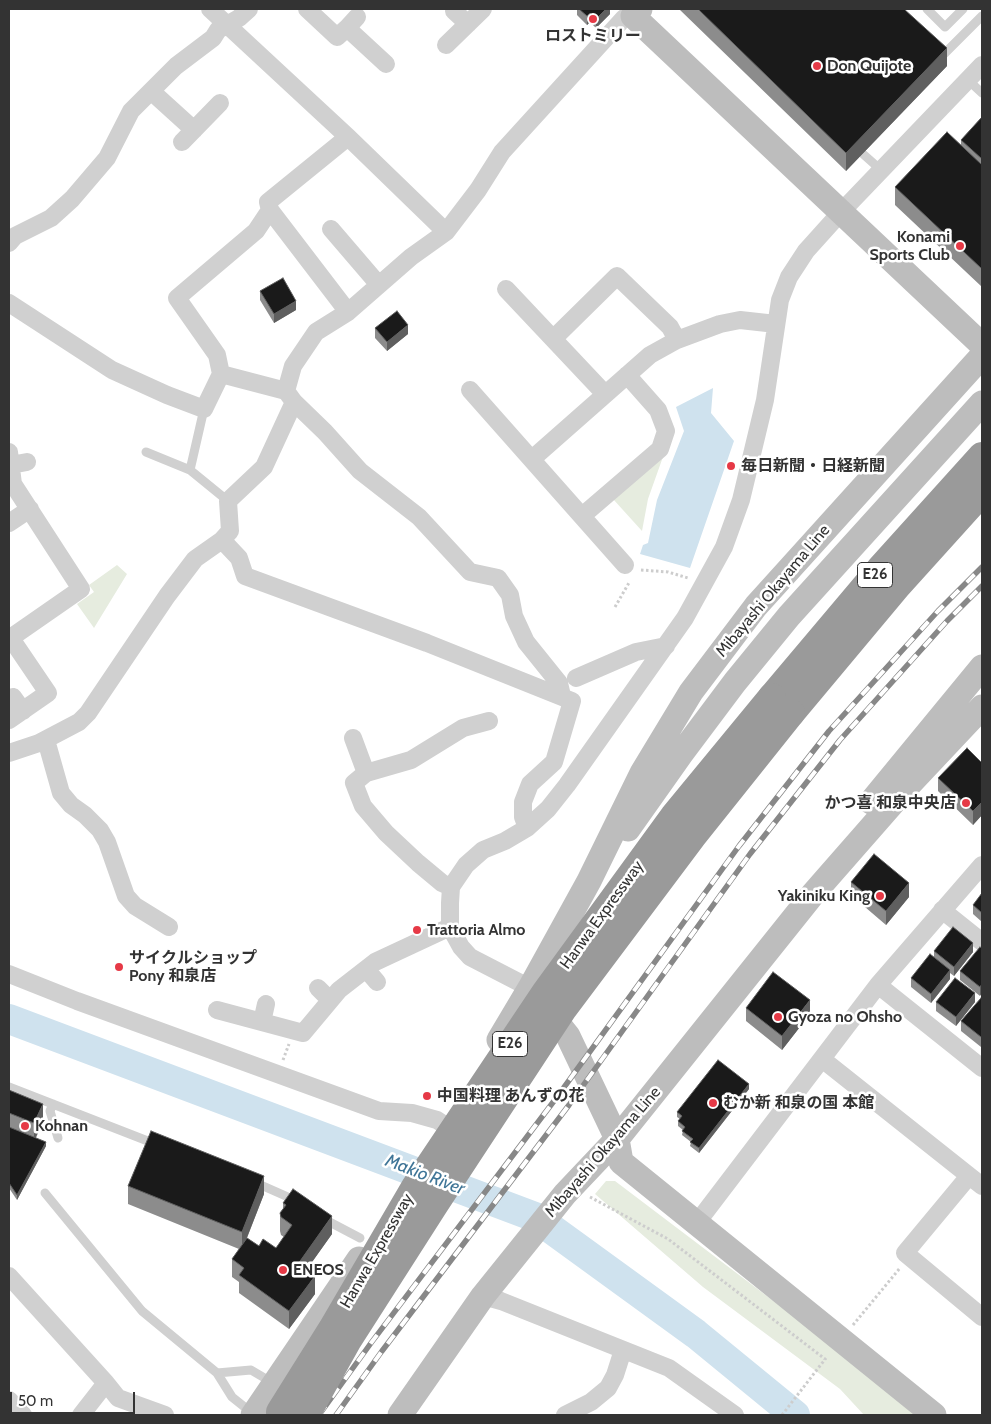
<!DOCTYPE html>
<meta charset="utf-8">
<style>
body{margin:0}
#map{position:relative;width:991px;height:1424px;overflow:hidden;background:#fff;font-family:Cabin,sans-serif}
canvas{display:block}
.frame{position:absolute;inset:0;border:10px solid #333;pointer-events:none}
.scale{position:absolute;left:10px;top:1392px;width:125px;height:22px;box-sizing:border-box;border:2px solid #333;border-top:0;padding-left:6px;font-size:15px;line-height:18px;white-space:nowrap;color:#333;-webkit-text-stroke:4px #fff;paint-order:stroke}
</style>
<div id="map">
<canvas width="991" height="1424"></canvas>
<div class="frame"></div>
<div class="scale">50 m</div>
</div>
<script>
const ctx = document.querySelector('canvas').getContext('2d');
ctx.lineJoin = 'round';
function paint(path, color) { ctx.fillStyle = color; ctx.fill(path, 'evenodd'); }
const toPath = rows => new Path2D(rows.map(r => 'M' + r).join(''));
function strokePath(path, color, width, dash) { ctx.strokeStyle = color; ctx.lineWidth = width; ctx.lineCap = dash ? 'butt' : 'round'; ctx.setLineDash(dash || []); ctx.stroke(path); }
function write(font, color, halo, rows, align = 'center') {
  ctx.font = font + ' Cabin,"Noto Sans JP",sans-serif'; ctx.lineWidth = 5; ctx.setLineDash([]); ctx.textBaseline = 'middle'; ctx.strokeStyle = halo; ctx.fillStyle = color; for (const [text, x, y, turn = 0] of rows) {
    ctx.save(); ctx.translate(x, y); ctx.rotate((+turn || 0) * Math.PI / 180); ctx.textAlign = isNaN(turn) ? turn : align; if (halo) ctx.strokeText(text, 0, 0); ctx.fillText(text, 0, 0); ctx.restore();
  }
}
const green = toPath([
 [664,454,648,499,642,531,613,499],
 [117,565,127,574,94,628,77,604,94,592,89,585],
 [606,1181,615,1181,924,1415,864,1415,840,1389,703,1287,595,1194]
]);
const water = toPath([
 [713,388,711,413,734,441,690,568,640,554,643,545,648,543,657,500,684,431,676,407]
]);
const river = toPath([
 [9,1019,535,1217,696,1334,795,1415]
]);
const path = toPath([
 [641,570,668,572,688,578],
 [615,607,630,581],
 [283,1060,289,1044],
 [590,1197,668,1239,825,1359],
 [853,1325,900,1268],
 [782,1415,826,1358]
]);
const lane = toPath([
 [927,9,945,27,963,9],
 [940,58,982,16],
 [968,80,982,93],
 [863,154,881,170],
 [146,452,190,470,228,501],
 [190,470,204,409],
 [9,1087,158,1145],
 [53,1104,50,1111,58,1138],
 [254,1182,297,1201],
 [45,1193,142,1311,217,1373,232,1397,252,1413],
 [322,1218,360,1238],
 [217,1373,251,1370,273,1383]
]);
const street = toPath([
 [210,9,348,137,446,232],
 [307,9,337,37,347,28,386,64],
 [454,11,468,24],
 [347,28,357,17],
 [446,45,483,9],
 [151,91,194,130],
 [182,142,220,103],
 [270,210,268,202,348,137],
 [331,229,379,285],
 [9,243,15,236,51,218,72,199,107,158,131,111,176,66,213,38,218,30,239,18,249,9],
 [506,289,605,394],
 [9,303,112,370,167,395,204,409,221,374,217,355,177,298,256,231,270,210,348,312],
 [553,339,617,276,670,327,677,340],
 [221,374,286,391,294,402,325,432,360,471,419,517,470,572,498,578,510,595,514,616,526,642,559,683,562,696],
 [470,390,625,565],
 [286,391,293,366,316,332,348,312,411,257,446,232,478,190,502,152,624,18,633,16],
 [9,452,13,484,81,589,9,639],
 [532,459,650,355,677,340,720,324,740,320,776,324],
 [11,465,27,462],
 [582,516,660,449,666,431,658,410,627,375],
 [9,523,30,509],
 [222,540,239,558,245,576,427,643,572,701,554,762,530,784,523,802,523,817,527,828],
 [576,678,636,652,666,646],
 [13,697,23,711],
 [9,720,48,693,10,637],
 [353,738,366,773],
 [46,740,61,793,71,805,85,815,100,830,107,842,126,896,135,906,169,927],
 [9,753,39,743,79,722,88,713,167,596,195,559,222,540,230,531,228,501,264,467,294,402],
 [451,887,442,883,418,863,386,833,363,806,354,783,366,773,411,760,463,728,489,721],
 [942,910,982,942],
 [366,969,377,982],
 [9,974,77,1001,379,1111,412,1113,437,1120,446,1126],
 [878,985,982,1068],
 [318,988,330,1000],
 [530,988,470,957,461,947,450,927,450,903,451,887,466,865,483,850,505,841,527,828,548,809,567,785,685,618,724,547,741,500,765,400,780,300,789,277,806,251,842,211,982,65],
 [217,1010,303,1033,339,990,375,962,450,927],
 [262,1022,266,1004],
 [822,1059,982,1186],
 [969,1176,905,1253,982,1317],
 [696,1224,878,985,982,865],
 [9,1276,106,1383],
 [483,1296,501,1301,669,1368,735,1415],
 [9,1400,23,1415],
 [81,1415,106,1383,118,1398,165,1415],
 [565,1415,591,1402,608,1388,615,1375,623,1350]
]);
const secondary = toPath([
 [640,9,633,16,982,345],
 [871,802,982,667],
 [628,829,681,754,735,682,789,616,982,403],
 [544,1006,568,1036,617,1139,621,1162,934,1415],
 [499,1040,530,988,589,881,642,773,691,692,756,606,982,356],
 [253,1415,359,1259],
 [400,1415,483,1296,565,1194,617,1139,813,894,905,789,982,707]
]);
const highway = toPath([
 [772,697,880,569,982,456],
 [791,713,898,585,982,492]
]);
const rail = toPath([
 [319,1415,371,1343,557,1097,739,846,829,731,938,611,982,567],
 [336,1415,382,1351,569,1105,750,854,840,740,947,621,982,586]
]);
const highwayBridge = toPath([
 [280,1412,332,1329,415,1187,545,993,674,816,772,697],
 [306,1415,348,1340,435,1204,563,1009,692,837,791,713]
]);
const wall = toPath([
 [577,9,610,9,610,14,596,28,590,22,587,25,577,15],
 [679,9,904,9,947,66,846,171],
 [982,117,982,287,895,205,895,187,961,145,961,140],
 [260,291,296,310,274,323,260,300],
 [375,328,408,334,387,351,375,338],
 [982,763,982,815,973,825,938,791,938,778],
 [851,882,909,897,886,925,851,895],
 [982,893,982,922,973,914,973,905],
 [982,949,980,996,960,980,960,971],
 [934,951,973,952,954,976,950,973,950,979,931,1003,911,987,911,978,934,957],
 [982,999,981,1047,961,1031,961,1021],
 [936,1002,975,1002,956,1026,936,1011],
 [746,1008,810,1014,782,1050,746,1021],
 [749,1089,699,1153,690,1146,691,1142,682,1135,683,1130,678,1126,678,1121,680,1119,677,1117,677,1112],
 [9,1090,43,1121,36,1138,46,1146,17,1200,9,1188],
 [128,1186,264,1194,247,1238,259,1246,276,1248,284,1237,281,1235,280,1231,280,1213,283,1209,283,1203,332,1234,306,1270,315,1294,289,1329,239,1293,239,1282,232,1277,232,1259,239,1249,128,1204]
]);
const shadedWall = toPath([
 [606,9,610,9,610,14,596,28,596,19],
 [590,13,590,22,587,25,587,16],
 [947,48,947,66,846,171,846,153],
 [296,301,296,310,274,323,274,314],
 [408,325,408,334,387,351,387,342],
 [982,802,982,815,973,825,973,811],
 [909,883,909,897,886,925,886,911],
 [973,943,973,952,954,976,954,967],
 [950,970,950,979,931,1003,931,994],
 [982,984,982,993,980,996,980,987],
 [975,993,975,1002,956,1026,956,1017],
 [810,1000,810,1014,782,1050,782,1036],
 [982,1036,982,1045,981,1047,981,1037],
 [749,1084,749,1089,699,1153,699,1148],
 [43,1104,43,1121,34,1141,34,1123],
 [46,1142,46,1146,17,1200,17,1195],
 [264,1176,264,1194,242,1250,242,1232],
 [332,1216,332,1234,298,1282,298,1264],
 [315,1276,315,1294,289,1329,289,1311]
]);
const building = toPath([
 [579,9,606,9,596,19,590,13,587,16,579,9],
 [698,9,904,9,947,48,846,153,698,9],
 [982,117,982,159,961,140,982,117],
 [947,132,982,165,982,269,895,187,947,132],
 [283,278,296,301,274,314,260,291,283,278],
 [397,311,408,325,387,342,375,328,397,311],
 [967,748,982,763,982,802,973,811,938,778,967,748],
 [874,854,909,883,886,911,851,882,874,854],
 [982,893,982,913,973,905,982,893],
 [953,927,973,943,954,967,934,951,953,927],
 [980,947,982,949,982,984,980,987,960,971,980,947],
 [930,954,950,970,931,994,911,978,930,954],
 [773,972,810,1000,782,1036,746,1008,773,972],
 [955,978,975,993,956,1017,936,1002,955,978],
 [981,998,982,999,982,1036,981,1037,961,1021,981,998],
 [718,1060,749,1084,699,1148,690,1142,693,1139,682,1131,685,1127,678,1121,682,1116,677,1112,718,1060],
 [9,1090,43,1104,34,1123,9,1113,9,1090],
 [9,1127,46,1142,17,1195,9,1183,9,1127],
 [151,1131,264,1176,242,1232,128,1186,151,1131],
 [293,1189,332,1216,298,1264,315,1276,289,1311,239,1275,244,1268,232,1259,247,1238,259,1246,263,1239,276,1248,292,1225,281,1217,280,1213,286,1205,283,1203,293,1189]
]);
const markers = [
 [593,19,5,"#e63946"],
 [817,66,5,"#e63946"],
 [960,246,5,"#e63946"],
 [731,466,5,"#e63946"],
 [966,803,5,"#e63946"],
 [880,896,5,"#e63946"],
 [417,930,5,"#e63946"],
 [119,967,5,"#e63946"],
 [778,1017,5,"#e63946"],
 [427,1096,5,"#e63946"],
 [713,1103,5,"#e63946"],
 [25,1126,5,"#e63946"],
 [283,1270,5,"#e63946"]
];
const shields = [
 [875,575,35],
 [510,1044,35]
];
const shieldNames = [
 ["E26",875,575],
 ["E26",510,1044]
];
const poiNames = [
 ["ロストミリー",593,36,"center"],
 ["Don Quijote",827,66],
 ["Konami",950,237,"right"],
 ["Sports Club",950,255,"right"],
 ["毎日新聞・日経新聞",741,466],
 ["かつ喜 和泉中央店",956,803,"right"],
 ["Yakiniku King",870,896,"right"],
 ["Trattoria Almo",427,930],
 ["サイクルショップ",129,958],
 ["Pony 和泉店",129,976],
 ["Gyoza no Ohsho",788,1017],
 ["中国料理 あんずの花",437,1096],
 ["むか新 和泉の国 本館",723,1103],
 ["Kohnan",35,1126],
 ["ENEOS",293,1270]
];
const streetNames = [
 ["Mibayashi Okayama Line",773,591,-50],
 ["Hanwa Expressway",602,915,-54],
 ["Mibayashi Okayama Line",603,1152,-49],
 ["Hanwa Expressway",377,1251,-60]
];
const waterNames = [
 ["Makio River",425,1175,21]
];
paint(green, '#e6ecdf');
paint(water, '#cfe2ee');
strokePath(river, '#cfe2ee', 30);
strokePath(path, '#cdcdcd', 3, [2.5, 2.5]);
strokePath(lane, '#d0d0d0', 9);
strokePath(street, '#d0d0d0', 18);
strokePath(secondary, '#bdbdbd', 25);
strokePath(highway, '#9a9a9a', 28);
strokePath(rail, '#888', 5.5);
strokePath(rail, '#fff', 4, [11]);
strokePath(highwayBridge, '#9a9a9a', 28);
paint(wall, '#8c8c8c');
paint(shadedWall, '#5f5f5f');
paint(building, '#1a1a1a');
strokePath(building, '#5f5f5f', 1);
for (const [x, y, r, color] of markers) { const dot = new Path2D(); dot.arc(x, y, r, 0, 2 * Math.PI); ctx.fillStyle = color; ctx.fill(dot); strokePath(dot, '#fff', 2); }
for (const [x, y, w] of shields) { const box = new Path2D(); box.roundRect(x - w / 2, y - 12.5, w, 25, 4); ctx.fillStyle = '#fff'; ctx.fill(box); strokePath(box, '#333', 1); }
write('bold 15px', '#333', null, shieldNames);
write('bold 16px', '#333', '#fff', poiNames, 'left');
write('16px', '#333', '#fff', streetNames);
write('italic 18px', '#3f7597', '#fff', waterNames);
</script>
